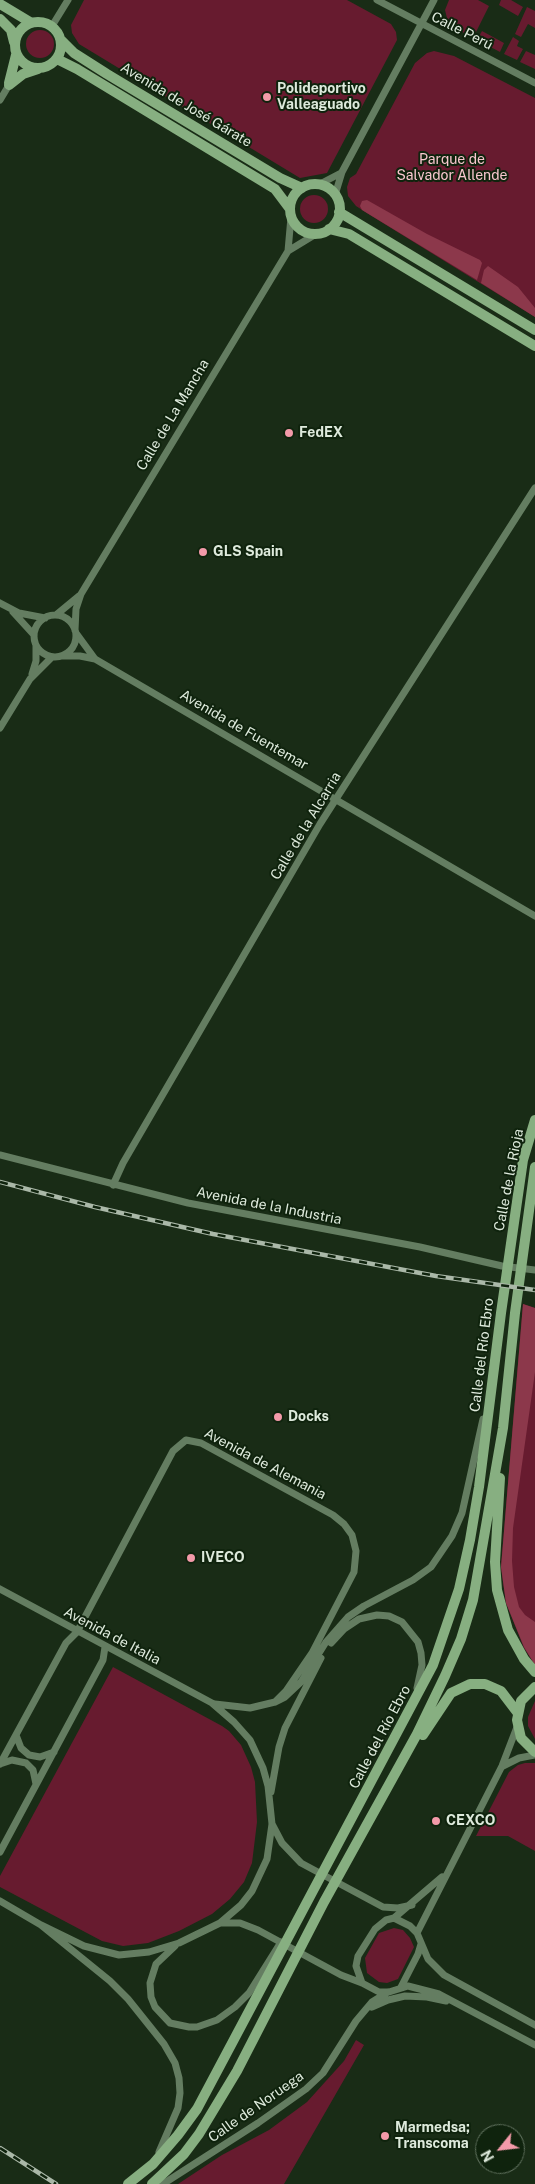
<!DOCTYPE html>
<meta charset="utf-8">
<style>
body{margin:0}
#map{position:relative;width:535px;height:2184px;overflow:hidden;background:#192c16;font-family:"Public Sans",sans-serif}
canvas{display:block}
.north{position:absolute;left:475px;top:2124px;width:50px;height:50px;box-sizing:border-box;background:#0f230d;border:1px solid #627360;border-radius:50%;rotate:241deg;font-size:14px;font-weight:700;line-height:20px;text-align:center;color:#deeadc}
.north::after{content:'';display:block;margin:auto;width:18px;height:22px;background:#f39aa9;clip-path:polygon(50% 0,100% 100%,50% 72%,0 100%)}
</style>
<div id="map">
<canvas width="535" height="2184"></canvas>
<div class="north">N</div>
</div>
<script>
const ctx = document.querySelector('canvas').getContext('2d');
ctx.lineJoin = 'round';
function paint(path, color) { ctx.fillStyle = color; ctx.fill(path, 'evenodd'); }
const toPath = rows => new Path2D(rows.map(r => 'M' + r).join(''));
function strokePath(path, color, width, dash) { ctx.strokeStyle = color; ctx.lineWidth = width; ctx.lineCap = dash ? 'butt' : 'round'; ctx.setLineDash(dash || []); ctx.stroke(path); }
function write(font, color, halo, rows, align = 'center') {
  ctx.font = font + ' "Public Sans",sans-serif'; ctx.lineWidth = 4; ctx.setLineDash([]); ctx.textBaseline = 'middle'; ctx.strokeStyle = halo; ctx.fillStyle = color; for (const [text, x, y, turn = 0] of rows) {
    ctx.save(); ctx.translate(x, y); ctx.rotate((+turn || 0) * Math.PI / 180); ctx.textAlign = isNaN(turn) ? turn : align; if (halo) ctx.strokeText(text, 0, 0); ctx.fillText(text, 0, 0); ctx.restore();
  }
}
const green = toPath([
 [84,0,347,0,391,24,396,32,397,40,327,173,300,178,79,44,72,33,71,25],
 [449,0,478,0,489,6,473,38,455,28,448,22,445,10],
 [501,0,511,0,523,7,518,16,499,5],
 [527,7,535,11,535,28,528,24,521,37,515,34],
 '26 44a14 14 0 1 1 28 0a14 14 0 1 1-28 0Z',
 [482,31,504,43,500,52,477,40],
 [513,37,519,41,517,46,523,49,517,60,504,54],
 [434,51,454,56,535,98,535,317,370,215,356,206,348,196,347,187,350,178,356,174,415,63,427,53],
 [526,51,535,55,535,69,520,62],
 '300 209a14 14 0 1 1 28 0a14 14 0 1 1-28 0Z',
 [523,1304,535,1308,535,1665,524,1648,506,1603,501,1567],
 [113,1667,222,1726,229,1731,241,1745,251,1767,255,1782,257,1822,252,1863,244,1882,230,1899,212,1914,179,1931,148,1943,123,1946,102,1941,0,1887,0,1876],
 [535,1701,535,1739,528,1726,528,1717],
 [525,1763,535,1763,535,1851,508,1836,476,1836,509,1772,518,1765],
 [394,1928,403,1930,410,1938,414,1947,398,1979,387,1983,379,1982,367,1973,365,1958,379,1933],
 [356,2040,364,2045,284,2184,178,2184,222,2155,269,2130,307,2102,344,2061]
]);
const forest = toPath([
 [367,200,427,234,480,260,482,263,477,280,362,210,360,206,362,201],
 [488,266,518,287,535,308,535,317,481,283,484,270],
 [523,1304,535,1308,535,1372,513,1528,512,1561,514,1587,519,1607,525,1615,535,1622,535,1665,524,1647,506,1603,501,1567]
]);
const street = toPath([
 [377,0,535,83],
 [52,26,68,0],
 [0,100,9,85],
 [318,185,341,173],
 [335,195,342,172,434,0],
 [288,251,316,234],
 [0,603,19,613,45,618],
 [13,612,34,635],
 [56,615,79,596],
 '34 636a21 21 0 1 1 42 0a21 21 0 1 1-42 0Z',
 [75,630,76,609,81,594,288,251,291,217],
 [76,633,95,659,535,916],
 [64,656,80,656,95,659],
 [32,674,36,661,36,646],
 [0,728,30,679,52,657],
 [0,1155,188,1203,420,1247,502,1266,535,1270],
 [113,1185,123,1163,320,824,535,488],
 [0,1589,212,1703,234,1722,250,1740,263,1768,268,1786,272,1824,267,1859,252,1891,241,1905,220,1923,179,1943,149,1952,119,1955,84,1946,41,1925],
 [331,1643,344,1629,359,1619,377,1615,389,1616,402,1622,418,1642,421,1653,422,1665,417,1688],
 [215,1704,250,1708,275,1702,285,1697,301,1682,326,1642,348,1617,364,1606,413,1580,431,1567,452,1536,462,1513,483,1419],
 [16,1735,21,1748,29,1755,40,1757,54,1752],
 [0,1764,66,1643,77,1632,173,1451,186,1440,201,1443,333,1515,344,1524,352,1535,356,1551,354,1572,312,1653,286,1691,275,1702],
 [0,1764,12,1760,26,1763,33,1770,36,1784],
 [503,1766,519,1758,535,1755],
 [271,1792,279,1747,285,1728,321,1658],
 [272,1824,282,1843,301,1863,383,1907,398,1908,412,1905],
 [0,1852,103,1660,105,1647],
 [0,1901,41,1925,110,1981,128,1999,164,2044,175,2063,179,2078,180,2093,178,2108,159,2152],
 [394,1918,442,1877],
 [220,1923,240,1923,258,1930,341,1975,362,1983,379,1992,389,1992,408,1986,439,1994,535,2045],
 [417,1933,502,1766,517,1727],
 [175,1946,156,1964,150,1983,151,1997,155,2007,170,2023,189,2027,197,2027,217,2020,235,2007,249,1993,281,1942],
 [362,1983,356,1966,358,1956,375,1929,386,1920,394,1918,410,1926,417,1933,428,1959,444,1975,535,2025],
 [401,1987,418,1954,421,1944],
 [372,2007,388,2000,405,1996,427,1997,446,2001],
 [163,2184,258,2123,306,2089,323,2073,356,2021,372,2002,388,1992]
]);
const secondary = toPath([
 [0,4,30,22],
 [0,19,11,30,14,42],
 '15 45a23 23 0 1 1 46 0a23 23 0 1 1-46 0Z',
 [61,40,74,53,107,74,280,178,302,188],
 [57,59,77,69,275,189,290,209],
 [9,83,16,55],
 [9,85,23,74,38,69],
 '290 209a25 25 0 1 1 50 0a25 25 0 1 1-50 0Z',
 [339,212,535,330],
 [329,229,349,234,535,346],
 [500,1478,495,1562,497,1590,508,1630,524,1659,535,1672],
 [535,1687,521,1701,517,1720,521,1738,535,1752],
 [423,1735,451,1693,470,1684,485,1684,501,1691,517,1712],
 [128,2184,153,2164,178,2135,197,2109,433,1665,459,1589,470,1540,479,1487,501,1313,523,1160,535,1120],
 [152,2184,184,2154,199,2134,237,2071,324,1902,417,1734,445,1676,461,1639,473,1600,503,1428,515,1313,535,1167]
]);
const rail = toPath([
 [0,1182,95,1207,213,1234,436,1276,535,1290],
 [0,2148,56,2184]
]);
const markers = [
 [267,97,5,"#f39aa9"],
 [289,433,5,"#f39aa9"],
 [203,552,5,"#f39aa9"],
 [278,1417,5,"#f39aa9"],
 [191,1558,5,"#f39aa9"],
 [436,1821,5,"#f39aa9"],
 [385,2136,5,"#f39aa9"]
];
const streetNames = [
 ["Calle Perú",462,31,27],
 ["Avenida de José Gárate",186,105,31],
 ["Calle de La Mancha",173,415,-59],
 ["Avenida de Fuentemar",244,730,30],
 ["Calle de la Alcarria",306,826,-59],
 ["Calle de la Rioja",509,1180,-79],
 ["Avenida de la Industria",269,1206,11],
 ["Calle del Río Ebro",482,1355,-83],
 ["Avenida de Alemania",265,1464,28],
 ["Avenida de Italia",112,1636,28],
 ["Calle del Río Ebro",380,1737,-62],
 ["Calle de Noruega",256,2107,-35]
];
const poiNames = [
 ["Polideportivo",277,89],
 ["Valleaguado",277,105],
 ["FedEX",299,433],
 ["GLS Spain",213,552],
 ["Docks",288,1417],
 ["IVECO",201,1558],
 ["CEXCO",446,1821],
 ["Marmedsa;",395,2128],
 ["Transcoma",395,2144]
];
const parkNames = [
 ["Parque de",452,160],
 ["Salvador Allende",452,176]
];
paint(green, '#671b2f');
paint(forest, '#8c384b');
strokePath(street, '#647d61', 7);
strokePath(secondary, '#87af81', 10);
strokePath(rail, '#aab8a8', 4.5);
strokePath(rail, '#0f230d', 2.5, [8]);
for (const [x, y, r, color] of markers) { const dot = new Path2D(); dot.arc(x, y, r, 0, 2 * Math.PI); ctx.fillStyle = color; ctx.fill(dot); strokePath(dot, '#0f230d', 2); }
write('14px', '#deeadc', '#0f230d', streetNames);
write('bold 14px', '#deeadc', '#0f230d', poiNames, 'left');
write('14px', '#f9c6ce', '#0f230d', parkNames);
</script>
